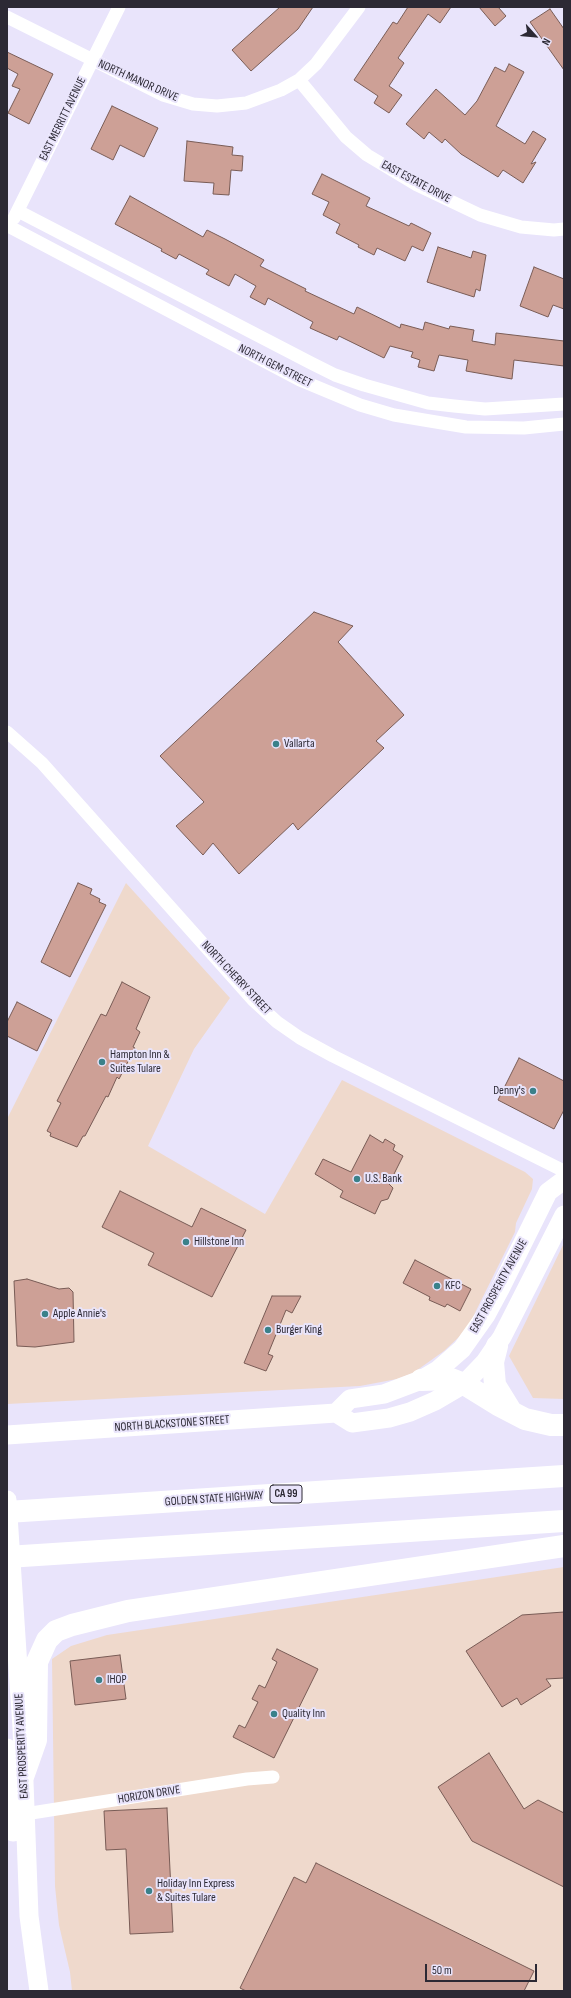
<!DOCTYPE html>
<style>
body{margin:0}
#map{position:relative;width:571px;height:1998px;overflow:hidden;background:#e9e4fb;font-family:"Sofia Sans Condensed",sans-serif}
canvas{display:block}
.frame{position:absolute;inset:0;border:8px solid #2c2934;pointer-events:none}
.north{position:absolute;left:515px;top:16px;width:40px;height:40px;-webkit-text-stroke:3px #e9e4fb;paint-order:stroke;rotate:117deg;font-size:11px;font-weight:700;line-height:16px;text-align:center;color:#2c2934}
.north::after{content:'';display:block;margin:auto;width:14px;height:18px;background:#2c2934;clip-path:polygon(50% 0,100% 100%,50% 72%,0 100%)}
.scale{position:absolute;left:425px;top:1964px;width:112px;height:18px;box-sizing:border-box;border:2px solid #2c2934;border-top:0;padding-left:5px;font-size:12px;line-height:14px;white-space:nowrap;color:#2c2934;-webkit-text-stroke:3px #e9e4fb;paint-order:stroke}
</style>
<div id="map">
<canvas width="571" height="1998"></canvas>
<div class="frame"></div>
<div class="north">N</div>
<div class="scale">50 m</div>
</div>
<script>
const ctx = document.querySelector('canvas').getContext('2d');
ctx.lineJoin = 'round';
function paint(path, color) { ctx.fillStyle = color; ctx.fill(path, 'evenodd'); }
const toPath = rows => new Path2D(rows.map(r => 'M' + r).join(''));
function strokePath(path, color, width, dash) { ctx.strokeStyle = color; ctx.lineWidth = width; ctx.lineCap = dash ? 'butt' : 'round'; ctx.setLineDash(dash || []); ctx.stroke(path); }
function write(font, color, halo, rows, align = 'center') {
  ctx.font = font + ' "Sofia Sans Condensed",sans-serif'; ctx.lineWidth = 4; ctx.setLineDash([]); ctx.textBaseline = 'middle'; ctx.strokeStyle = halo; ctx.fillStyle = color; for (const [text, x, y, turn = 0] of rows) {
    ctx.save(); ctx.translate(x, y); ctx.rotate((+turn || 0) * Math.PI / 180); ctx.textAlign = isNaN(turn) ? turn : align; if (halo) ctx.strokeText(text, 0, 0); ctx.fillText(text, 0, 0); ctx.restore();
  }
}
const commercial = toPath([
 [126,883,230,998,194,1049,148,1146,265,1214,342,1080,525,1172,533,1179,532,1189,516,1223,515,1232,470,1323,459,1337,444,1351,413,1373,397,1379,360,1386,7,1404,7,1119],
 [564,1243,564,1399,533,1398,509,1356],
 [564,1567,564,1991,72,1991,70,1972,59,1925,55,1886,52,1659,71,1646,107,1635]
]);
const building = toPath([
 [280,7,313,7,298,29,251,71,232,50,280,7],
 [408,7,451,7,440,23,428,14,398,58,404,63,389,86,402,95,389,113,374,103,378,96,354,80,393,22,397,24,408,7],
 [479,7,498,7,506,16,495,26,479,7],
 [550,9,564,29,564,70,530,22,550,9],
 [7,52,53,74,29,124,8,113,20,89,12,86,18,74,7,68,7,52],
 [509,64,524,72,496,126,525,144,533,131,546,139,531,164,536,162,523,183,503,170,498,177,461,154,445,139,442,143,429,132,424,139,406,124,436,89,465,115,477,101,495,67,505,72,509,64],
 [112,106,158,128,144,157,120,145,113,160,91,149,112,106],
 [187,141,233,147,232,155,243,156,242,171,231,170,229,195,213,194,214,183,184,181,187,141],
 [322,174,370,198,366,206,409,226,411,223,431,233,423,251,412,246,405,261,377,248,374,255,358,247,359,245,336,233,340,224,323,215,329,202,312,194,322,174],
 [130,196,203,237,207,230,225,239,264,260,260,266,306,289,305,291,354,314,357,307,400,328,401,324,423,330,425,322,449,329,450,326,474,330,472,341,495,345,496,333,564,341,564,366,514,360,512,379,466,371,468,360,439,355,434,371,418,367,420,360,411,357,413,352,390,346,384,358,339,336,337,340,310,328,313,322,268,298,265,305,250,297,256,286,235,274,229,286,206,274,209,270,179,254,176,259,161,251,162,249,115,224,130,196],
 [438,247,471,258,473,251,486,255,480,291,476,289,474,297,427,282,438,247],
 [534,267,564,279,564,309,553,305,548,317,520,306,534,267],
 [314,612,353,626,338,642,404,715,376,741,384,748,298,830,293,823,239,874,213,843,203,855,176,826,204,802,160,756,314,612],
 [78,883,92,889,90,894,100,899,99,902,106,905,70,977,41,962,78,883],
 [122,982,150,997,136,1029,140,1032,133,1047,135,1048,119,1079,117,1077,108,1097,106,1096,85,1136,83,1136,77,1147,50,1136,51,1133,47,1131,61,1103,57,1101,101,1014,106,1016,122,982],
 [17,1002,52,1020,37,1051,7,1036,7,1022,17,1002],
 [519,1058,564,1081,564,1110,554,1129,498,1100,519,1058],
 [370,1135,383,1143,385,1139,395,1145,393,1150,403,1156,389,1184,393,1188,388,1199,381,1201,375,1214,340,1197,343,1191,315,1174,323,1159,351,1172,370,1135],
 [120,1191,192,1227,201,1208,246,1230,212,1297,148,1265,154,1253,102,1227,120,1191],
 [415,1260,471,1289,460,1311,447,1304,445,1307,429,1300,430,1297,403,1283,415,1260],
 [27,1279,59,1289,69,1288,73,1292,74,1342,35,1347,17,1346,14,1281,27,1279],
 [272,1296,301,1296,292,1313,286,1310,268,1354,273,1356,266,1371,244,1363,272,1296],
 [564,1612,564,1678,546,1679,551,1686,521,1705,517,1698,502,1707,466,1651,522,1615,564,1612],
 [277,1649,318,1669,274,1758,233,1737,239,1725,245,1728,258,1702,252,1699,259,1685,265,1688,277,1662,272,1659,277,1649],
 [120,1655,126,1699,75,1705,70,1661,120,1655],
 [489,1753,524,1809,538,1800,564,1813,564,1887,472,1841,438,1787,489,1753],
 [167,1808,173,1932,130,1934,126,1849,106,1850,104,1811,167,1808],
 [316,1863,534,1971,524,1991,246,1991,240,1988,294,1877,306,1883,316,1863]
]);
const minor = toPath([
 [7,17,163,95,193,104,217,106,246,103,281,90,299,80,316,64,359,7],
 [299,80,346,137,367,155,417,185,480,215,521,227,554,230,564,229],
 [18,211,311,363,335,375,364,385,428,403,454,406,485,409,564,404],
 [14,218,119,7],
 [10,227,300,380,360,405,394,415,466,427,524,428,564,424],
 [7,732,42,763,253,1000,277,1022,300,1038,333,1056,564,1171],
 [25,1814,247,1779,273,1777]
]);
const secondary = toPath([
 [336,1413,350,1399,384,1394,421,1380,438,1370,462,1349,486,1315,500,1289,548,1192,564,1180],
 [7,1435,336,1413,352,1423,389,1418,410,1412,435,1401,464,1384,485,1362,502,1337,564,1215],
 [7,1500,22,1728,29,1916,39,1991],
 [7,1748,13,1832]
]);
const motorway = toPath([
 [497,1346,493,1362,495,1385,511,1411],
 [421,1380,451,1379,464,1384,498,1405,525,1419,551,1425,564,1425],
 [7,1512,564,1476],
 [7,1557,564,1521],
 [24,1774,36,1740,37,1662,47,1640,56,1631,72,1625,128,1611,564,1546]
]);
const markers = [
 [276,744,4,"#3a818a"],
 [102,1062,4,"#3a818a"],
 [533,1091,4,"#3a818a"],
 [357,1179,4,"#3a818a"],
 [186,1242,4,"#3a818a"],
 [437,1286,4,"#3a818a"],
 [45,1314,4,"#3a818a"],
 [268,1330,4,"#3a818a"],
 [99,1680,4,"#3a818a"],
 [274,1714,4,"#3a818a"],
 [149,1891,4,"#3a818a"]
];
const shields = [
 [286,1494,32]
];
const shieldNames = [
 ["CA 99",286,1494]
];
const streetNames = [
 ["NORTH MANOR DRIVE",138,81,24],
 ["EAST MERRITT AVENUE",63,119,-64],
 ["EAST ESTATE DRIVE",416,182,28],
 ["NORTH GEM STREET",275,366,27],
 ["NORTH CHERRY STREET",236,978,47],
 ["EAST PROSPERITY AVENUE",499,1286,-61],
 ["NORTH BLACKSTONE STREET",172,1424,-4],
 ["GOLDEN STATE HIGHWAY",214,1499,-4],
 ["EAST PROSPERITY AVENUE",22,1746,-93],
 ["HORIZON DRIVE",149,1795,-9]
];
const poiNames = [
 ["Vallarta",284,744],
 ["Hampton Inn &",110,1055],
 ["Suites Tulare",110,1069],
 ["Denny's",525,1091,"right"],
 ["U.S. Bank",365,1179],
 ["Hillstone Inn",194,1242],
 ["KFC",445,1286],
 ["Apple Annie's",53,1314],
 ["Burger King",276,1330],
 ["IHOP",107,1680],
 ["Quality Inn",282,1714],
 ["Holiday Inn Express",157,1884],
 ["& Suites Tulare",157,1898]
];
paint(commercial, '#efd9cc');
paint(building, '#cda096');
strokePath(building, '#795c56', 1);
strokePath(minor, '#fff', 13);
strokePath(secondary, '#fff', 19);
strokePath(motorway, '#fff', 22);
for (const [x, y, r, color] of markers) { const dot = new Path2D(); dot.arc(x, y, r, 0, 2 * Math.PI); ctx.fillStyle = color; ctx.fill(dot); strokePath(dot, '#e9e4fb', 1.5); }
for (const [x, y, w] of shields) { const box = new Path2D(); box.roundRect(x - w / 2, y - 9, w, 18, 3); ctx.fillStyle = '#e9e4fb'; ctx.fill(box); strokePath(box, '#2c2934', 1); }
write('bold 11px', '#2c2934', null, shieldNames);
write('12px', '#2c2934', '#e9e4fb', streetNames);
write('12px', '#2c2934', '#e9e4fb', poiNames, 'left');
</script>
